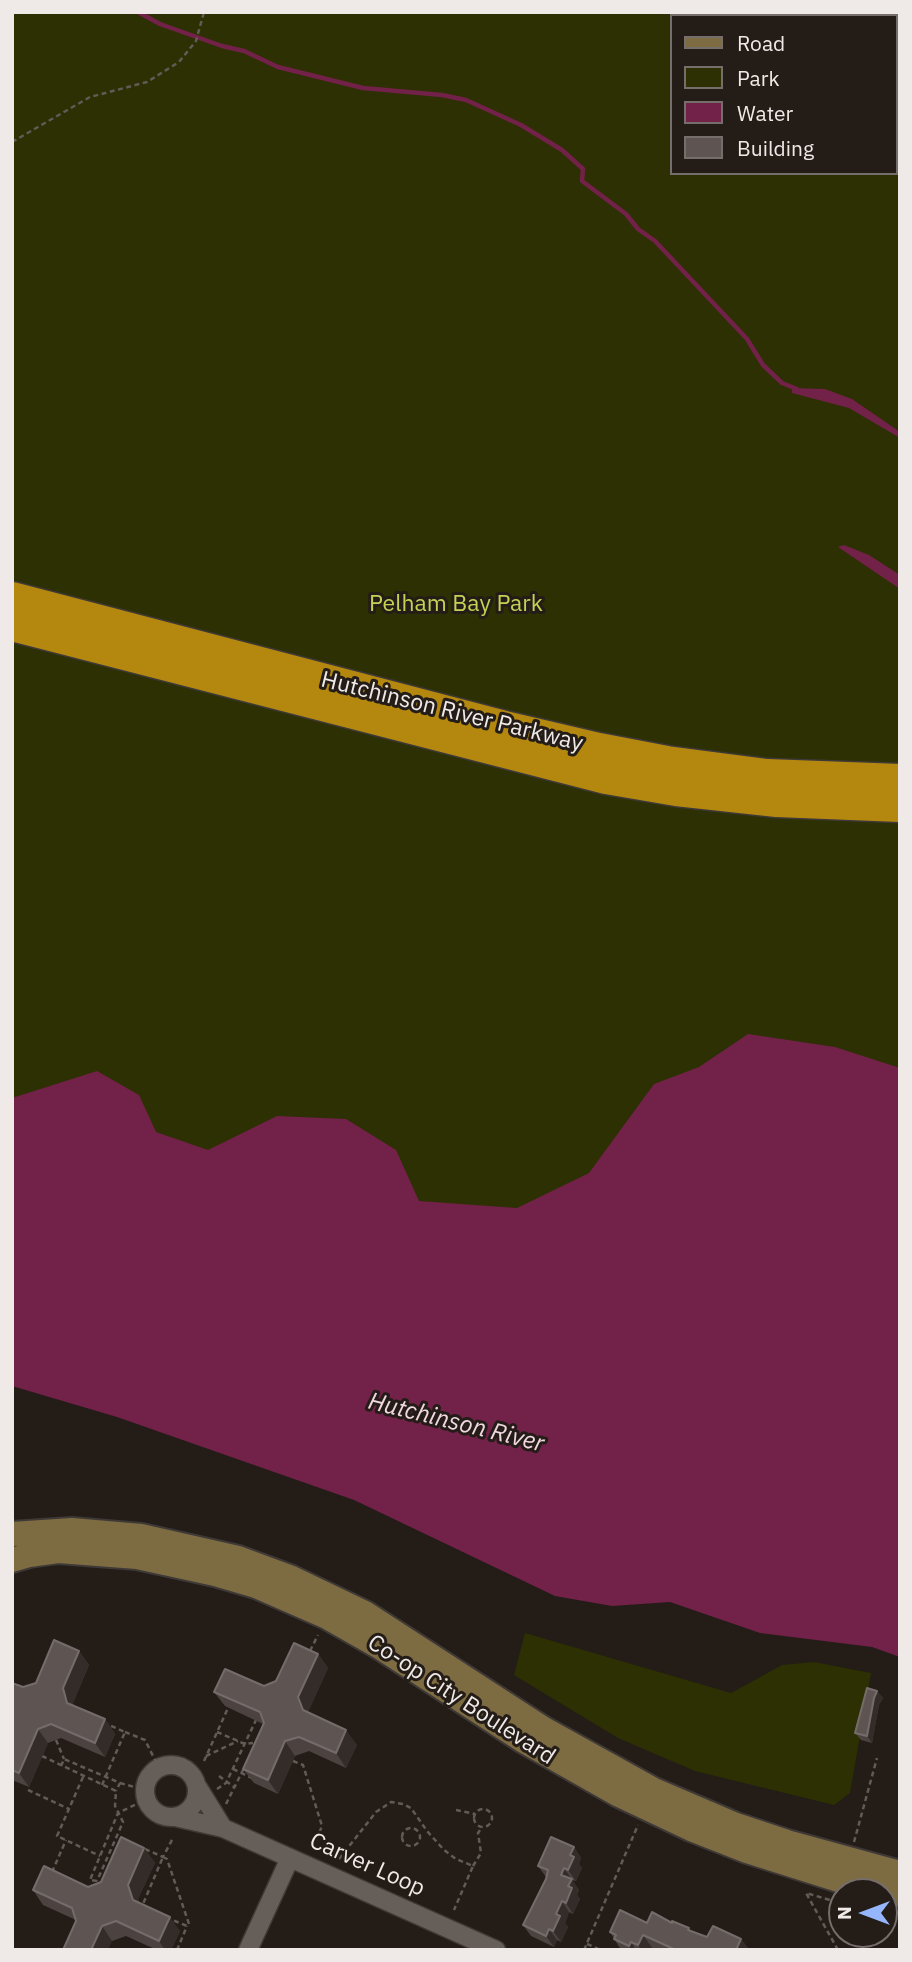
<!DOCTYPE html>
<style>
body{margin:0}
#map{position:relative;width:912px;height:1962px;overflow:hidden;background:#231c17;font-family:"IBM Plex Sans",sans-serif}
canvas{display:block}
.frame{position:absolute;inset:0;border:14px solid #efeae7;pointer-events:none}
.legend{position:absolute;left:670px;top:14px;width:228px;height:161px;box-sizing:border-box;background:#231c17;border:2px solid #756e6a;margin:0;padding:9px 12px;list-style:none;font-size:21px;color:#efeae7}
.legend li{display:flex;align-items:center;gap:14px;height:35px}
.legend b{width:35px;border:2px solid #756e6a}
.north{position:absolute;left:828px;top:1878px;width:70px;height:70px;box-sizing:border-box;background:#231c17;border:2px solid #756e6a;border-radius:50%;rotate:270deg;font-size:19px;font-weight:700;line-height:28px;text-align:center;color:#efeae7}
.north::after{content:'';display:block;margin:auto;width:24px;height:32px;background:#95b6fd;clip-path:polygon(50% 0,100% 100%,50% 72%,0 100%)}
</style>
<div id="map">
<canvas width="912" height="1962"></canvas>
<div class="frame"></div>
<ul class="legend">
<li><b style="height:9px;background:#7d6b42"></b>Road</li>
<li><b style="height:19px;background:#2c3002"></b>Park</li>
<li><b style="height:19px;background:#722148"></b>Water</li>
<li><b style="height:19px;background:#5e5553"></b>Building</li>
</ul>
<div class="north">N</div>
</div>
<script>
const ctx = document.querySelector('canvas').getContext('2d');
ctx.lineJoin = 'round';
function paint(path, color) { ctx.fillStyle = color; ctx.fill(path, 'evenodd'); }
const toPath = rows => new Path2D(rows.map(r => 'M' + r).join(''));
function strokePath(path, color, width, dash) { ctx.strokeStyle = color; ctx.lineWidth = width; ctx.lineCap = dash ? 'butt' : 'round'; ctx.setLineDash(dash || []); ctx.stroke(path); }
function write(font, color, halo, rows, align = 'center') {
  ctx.font = font + ' "IBM Plex Sans",sans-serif'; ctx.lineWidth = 6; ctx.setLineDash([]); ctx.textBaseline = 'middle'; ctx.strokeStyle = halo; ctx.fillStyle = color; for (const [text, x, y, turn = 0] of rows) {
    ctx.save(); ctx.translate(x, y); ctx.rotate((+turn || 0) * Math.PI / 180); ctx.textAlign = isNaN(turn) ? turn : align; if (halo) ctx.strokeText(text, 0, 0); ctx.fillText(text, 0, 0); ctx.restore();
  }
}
const green = toPath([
 [12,12,900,12,900,1410,12,1164],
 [672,16,896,16,896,173,672,173],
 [525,1633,731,1693,782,1665,814,1662,871,1673,850,1793,834,1805,695,1771,618,1738,514,1675]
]);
const water = toPath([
 [792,388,825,389,852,399,900,432,900,438,849,408,792,393],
 [844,545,869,555,900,575,900,589,838,547],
 [748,1034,835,1047,900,1068,900,1657,872,1647,760,1633,670,1602,612,1606,555,1596,354,1500,117,1417,12,1386,12,1098,97,1071,139,1095,156,1132,208,1150,277,1116,346,1119,396,1150,419,1201,517,1208,589,1173,654,1084,699,1067]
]);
const stream = toPath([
 [138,12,160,24,222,46,244,51,278,67,363,88,442,95,466,100,521,125,562,150,583,169,582,181,626,214,638,229,655,241,747,339,763,365,782,383,797,389]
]);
const path = toPath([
 [12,142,90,97,147,82,179,62,196,41,204,12],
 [310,1651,318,1635],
 [125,1732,145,1740,159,1768],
 [217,1732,245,1744,253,1743],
 [56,1740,64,1759],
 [42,1756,116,1791,115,1806,123,1822,97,1881],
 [206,1756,238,1741],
 [204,1761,228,1708],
 [293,1761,303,1765,322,1826,313,1848],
 [61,1766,64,1759,120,1783,116,1791],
 [233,1769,252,1778],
 [219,1776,234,1787],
 [83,1777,57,1836,100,1856],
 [120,1783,145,1790],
 [102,1785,125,1732,107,1724],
 [217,1789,226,1783,256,1720],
 [28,1790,69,1809],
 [226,1804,257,1742],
 '474 1818a9 9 0 1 1 18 0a9 9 0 1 1-18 0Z',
 [456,1810,475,1814],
 '402 1837a9 9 0 1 1 18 0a9 9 0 1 1-18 0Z',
 [854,1842,877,1758],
 [145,1849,163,1857,173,1838],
 [163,1857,167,1859,189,1924,187,1926,146,1909,143,1904,163,1857],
 [339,1859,376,1812,391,1802,403,1804,411,1808,427,1831,444,1850,456,1859,473,1866,454,1910],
 [473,1866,481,1853,478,1833,482,1827],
 [52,1872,66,1840],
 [97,1881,90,1880,118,1813,147,1799],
 [587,1944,601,1950],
 [177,1950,187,1926],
 [584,1950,638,1825],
 [838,1950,806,1893,840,1903]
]);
const street = toPath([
 '145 1791a26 26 0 1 1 52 0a26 26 0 1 1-52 0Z',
 [175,1817,223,1828,197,1786],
 [223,1828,496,1950],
 [248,1950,290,1858]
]);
const secondary = toPath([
 [12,1534,72,1530,141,1536,238,1558,292,1578,365,1613,544,1729,654,1790,736,1825,787,1842,900,1873],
 [12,1560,29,1555,58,1551,137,1557,215,1574,256,1586,327,1617,378,1646,522,1740,619,1795,691,1829,747,1851,845,1882,900,1894]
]);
const highway = toPath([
 [12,598,505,727,599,749,667,762,767,775,900,780],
 [12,625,606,778,676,790,777,801,900,806]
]);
const wall = toPath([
 [79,1651,89,1665,73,1703,74,1706,105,1719,115,1734,105,1757,61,1738,48,1743,29,1787,12,1780,12,1683,23,1687,36,1683],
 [318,1654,328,1668,308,1712,309,1713,357,1745,346,1768,309,1751,295,1756,278,1794,254,1783,243,1769,263,1724,225,1706,214,1692,264,1686,276,1681],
 [877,1691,883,1698,879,1705,872,1743,861,1740,855,1733],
 [574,1847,581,1858,579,1864,582,1868,576,1881,572,1880,579,1890,577,1895,580,1899,573,1914,569,1912,565,1923,568,1927,561,1942,557,1940,554,1947,531,1936,523,1925,546,1877,538,1866],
 [144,1848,155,1863,138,1899,139,1902,180,1931,171,1950,157,1950,126,1936,112,1941,76,1920,43,1905,33,1890,88,1887,101,1882],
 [647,1923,672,1923,689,1928,690,1931,707,1937,741,1939,749,1950,621,1950,610,1932]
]);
const shadedWall = toPath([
 [79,1651,89,1665,73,1703,77,1718,67,1703,63,1688],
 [318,1654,328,1668,308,1712,313,1725,303,1710,298,1697],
 [877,1691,883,1698,879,1705,872,1743,867,1736,874,1698],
 [105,1719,115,1734,105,1757,95,1743],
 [38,1729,48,1743,29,1787,19,1773],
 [346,1730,357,1745,346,1768,336,1753],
 [285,1741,295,1756,278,1794,268,1780],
 [574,1847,581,1858,579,1864,582,1868,576,1881,568,1870,570,1855],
 [144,1848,155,1863,138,1899,143,1914,133,1900,128,1885],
 [564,1868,579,1890,577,1895,580,1899,573,1914,566,1903,561,1875],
 [562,1901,569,1912,565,1923,568,1927,561,1942,553,1931,556,1914],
 [170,1917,180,1931,171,1950,165,1950,159,1941],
 [102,1926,112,1941,108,1950,91,1950],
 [549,1929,557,1940,554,1947,546,1936],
 [643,1935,653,1949,653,1950,641,1950,638,1945],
 [741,1939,749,1950,736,1950],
 [631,1942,636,1950,632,1950,629,1946]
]);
const building = toPath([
 [54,1640,79,1651,63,1688,67,1703,105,1719,95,1743,51,1724,38,1729,19,1773,12,1770,12,1683,23,1687,36,1683,54,1640],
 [294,1643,318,1654,298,1697,303,1710,346,1730,336,1753,299,1737,285,1741,268,1780,243,1769,264,1723,260,1712,214,1692,225,1669,264,1686,276,1681,294,1643],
 [867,1688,877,1691,874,1698,867,1736,855,1733,867,1688],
 [121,1837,144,1848,128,1885,133,1900,170,1917,159,1941,116,1921,102,1926,91,1950,63,1950,76,1921,72,1908,33,1890,43,1868,44,1866,88,1887,101,1882,121,1837],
 [551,1837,574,1847,570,1855,574,1857,568,1870,564,1868,561,1875,572,1879,568,1886,572,1888,566,1903,562,1901,556,1914,560,1916,553,1931,549,1929,546,1936,523,1925,546,1879,548,1870,538,1866,551,1837],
 [620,1910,647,1923,652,1912,672,1923,672,1921,689,1928,688,1930,707,1937,713,1926,741,1939,736,1950,676,1950,643,1935,638,1945,631,1942,629,1946,614,1939,616,1935,610,1932,620,1910]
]);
const parkNames = [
 ["Pelham Bay Park",456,604]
];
const streetNames = [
 ["Hutchinson River Parkway",452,712,14],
 ["Co-op City Boulevard",461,1700,33],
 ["Carver Loop",367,1865,24]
];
const waterNames = [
 ["Hutchinson River",456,1423,14]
];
paint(green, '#2c3002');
paint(water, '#722148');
strokePath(stream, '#722148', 4.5);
strokePath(street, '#3e3936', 21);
strokePath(secondary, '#3e3936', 28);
strokePath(highway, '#3e3936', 35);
strokePath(path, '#615b57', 2.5, [5, 3.5]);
strokePath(street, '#665e58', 18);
strokePath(secondary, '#7d6b42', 24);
strokePath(highway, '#b4880f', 32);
paint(wall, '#4c4341');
paint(shadedWall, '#342c29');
paint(building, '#5e5553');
strokePath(building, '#746c6a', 2);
write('23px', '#c4d254', '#231c17', parkNames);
write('23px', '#efeae7', '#231c17', streetNames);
write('italic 24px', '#f0d7e0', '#231c17', waterNames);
</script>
